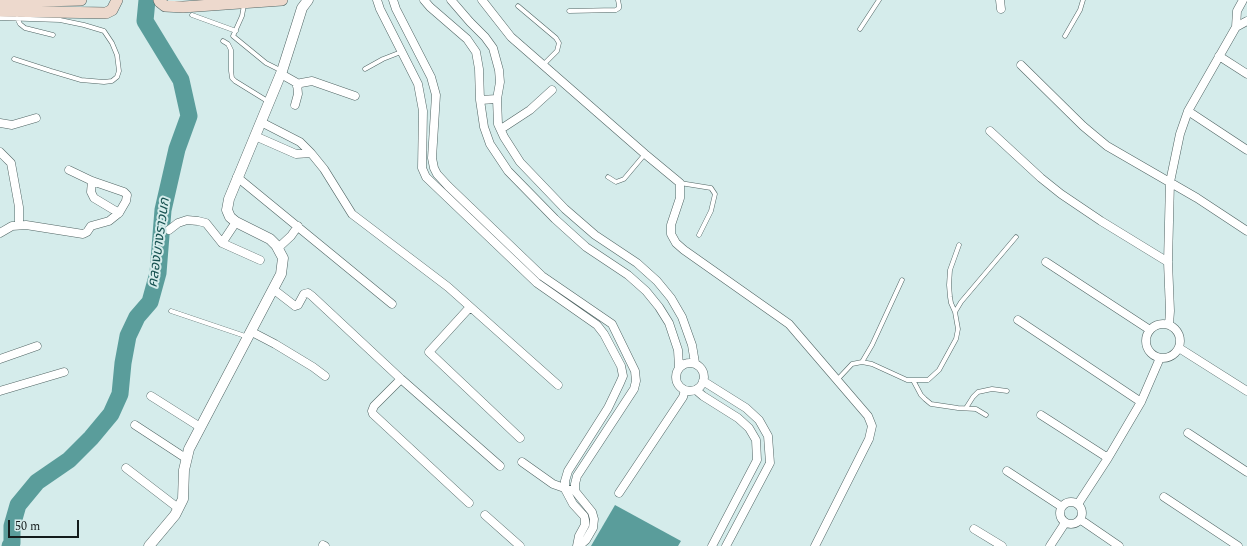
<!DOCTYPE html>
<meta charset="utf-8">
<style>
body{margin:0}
#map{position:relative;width:1247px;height:546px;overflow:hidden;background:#d5eceb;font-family:Spectral,serif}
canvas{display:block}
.scale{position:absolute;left:8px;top:520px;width:71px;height:18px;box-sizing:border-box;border:2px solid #141c1c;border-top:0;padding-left:5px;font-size:12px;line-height:14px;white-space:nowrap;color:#141c1c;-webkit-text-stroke:3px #d5eceb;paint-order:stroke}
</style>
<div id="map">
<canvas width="1247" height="546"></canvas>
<div class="scale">50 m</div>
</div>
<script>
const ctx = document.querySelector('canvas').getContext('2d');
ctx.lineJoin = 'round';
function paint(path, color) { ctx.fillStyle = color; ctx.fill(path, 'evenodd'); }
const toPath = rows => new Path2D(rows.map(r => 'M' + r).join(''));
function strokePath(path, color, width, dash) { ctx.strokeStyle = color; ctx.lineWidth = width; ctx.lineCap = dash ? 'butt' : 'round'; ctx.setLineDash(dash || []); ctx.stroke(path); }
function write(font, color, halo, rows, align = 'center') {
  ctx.font = font + ' Spectral,"Noto Sans Thai",serif'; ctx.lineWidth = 4; ctx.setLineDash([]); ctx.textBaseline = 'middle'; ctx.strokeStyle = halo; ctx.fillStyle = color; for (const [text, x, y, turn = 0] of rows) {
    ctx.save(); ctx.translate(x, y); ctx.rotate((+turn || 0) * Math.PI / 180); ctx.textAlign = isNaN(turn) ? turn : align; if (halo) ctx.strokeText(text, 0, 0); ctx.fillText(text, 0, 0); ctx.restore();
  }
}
const water = toPath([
 [615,505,681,541,678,546,591,546]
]);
const river = toPath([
 [10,546,12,543,12,526,18,505,37,482,69,460,91,438,111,414,120,394,123,363,128,336,137,317,150,302,158,273,163,210,177,149,189,116,181,80,145,21,147,0]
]);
const service = toPath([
 [244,5,242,16,233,36,266,63,282,71],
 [518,6,556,38,559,43,557,51,543,65],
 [569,11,616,10,619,8,619,5,618,0],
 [192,15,236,31],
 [0,18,60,20,84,25,104,31,112,43,117,55,119,71,117,77,112,81,104,82,81,80,51,71,14,59],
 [17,18,20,24,25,28,53,35],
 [860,29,879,0],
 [1065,36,1080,10,1083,0],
 [223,41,228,44,231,50,231,71,232,78,235,81,269,102],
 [365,69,383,59,401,52],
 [608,177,616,182,624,179,645,154],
 [680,183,711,188,715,194,711,211,699,235],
 [171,311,248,337],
 [955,312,951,303,950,297,949,285,950,270,959,245],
 [862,362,872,345,902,280],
 [837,380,852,364,862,362,872,364,907,380,928,380,939,370,956,339,958,329,955,312,961,302,1016,237],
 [913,380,921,395,925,399,931,404,958,408,976,409,986,415],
 [966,408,973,397,978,392,992,389,1007,391]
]);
const minor = toPath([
 [377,0,380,9,418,84,423,111,422,168,426,177,537,283,597,325,604,334,621,366,623,376,620,383,608,408,568,471,565,481,565,489,573,504,584,516,585,520,585,525,579,536,577,546],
 [393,0,396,9,431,77,436,95,432,158,434,168,437,174,448,186,542,276,612,324,635,371,636,381,634,389,577,476,575,484,575,491,592,512,594,519,593,528,586,540,579,546],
 [424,0,430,7,467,39,476,52,479,69,480,100,484,127,490,144,508,171,555,219,586,247,628,275,646,291,659,307,669,323,678,350,679,367],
 [451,0,470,22,485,37,493,48,499,70,500,82,497,99,498,124,504,137,520,162,565,209,595,235,637,263,657,281,671,298,682,317,692,345,695,363],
 [482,0,511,37,645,154,680,183,680,198,671,225,671,234,676,243,684,250,789,324,868,416,872,426,869,439,815,546],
 [1000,0,1001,9],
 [1236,27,1247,21],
 [1219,56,1247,74],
 [1021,65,1083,126,1107,146,1197,198,1247,231],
 [281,74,297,83,298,94,295,105],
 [297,86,301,83,312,81,355,96],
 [480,100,497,99],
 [1188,111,1247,150],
 [0,123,12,125,36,118],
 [501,129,530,110,552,90],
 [990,131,1041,178,1061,194,1101,221,1168,262],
 [255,136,296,154,311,153,300,142,261,122],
 [0,152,11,163,19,207,19,225],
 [311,153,324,169,352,214,448,287,558,385],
 [69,170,92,181,124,192,127,195,126,201,119,213],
 [237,177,392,304],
 [236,222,222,243,260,260],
 [169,230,178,223,187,220,198,221,206,223,222,243],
 [0,233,12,226,26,225,83,234,87,232,91,226,109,221,119,213,94,198,91,192,92,181],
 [278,248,291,236,298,226],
 [1046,262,1150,330],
 [273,289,295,306,298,305,304,294,308,293,312,296,401,379,500,466],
 [470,307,429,352,520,438],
 [1018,320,1141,402],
 '1146 341a17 17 0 1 1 34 0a17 17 0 1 1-34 0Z',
 [1169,325,1170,311,1168,262,1170,182,1180,134,1188,111,1236,27,1237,11,1243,0],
 [252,332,275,344,313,367,325,376],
 [1179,348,1247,391],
 [0,359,37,346],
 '676 377a14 14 0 1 1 28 0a14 14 0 1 1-28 0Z',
 [401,379,374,406,372,411,373,414,469,503],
 [703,381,746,408,759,420,768,436,770,463,726,546],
 [696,390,703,396,738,418,749,428,756,440,757,460,712,546],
 [0,391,64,372],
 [151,396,200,427],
 [1041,415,1108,458],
 [135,425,187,459],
 [1188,433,1247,472],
 [522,462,553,484,570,490],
 [126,468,178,508],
 [1007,471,1062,507],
 [619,493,683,397,685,390],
 [1164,497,1238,546],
 '1060 513a11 11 0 1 1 22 0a11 11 0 1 1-22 0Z',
 [1078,504,1108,458,1141,402,1160,358],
 [485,515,520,546],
 [1081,520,1119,546],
 [974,529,1002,546],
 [323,545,325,546],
 [1050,546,1065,523]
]);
const tertiary = toPath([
 [149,546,175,515,183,499,184,470,189,449,281,274,283,258,276,245,270,239,236,222,230,217,227,210,229,199,282,71,297,24,302,8,308,0]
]);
const secondary = toPath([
 [159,0,160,2,165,6,183,7,282,0],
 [0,2,81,0],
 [0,11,106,13,112,10,117,0]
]);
const waterNames = [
 ["คลองบางราวนก",160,243,-82]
];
paint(water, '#5a9d9b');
strokePath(river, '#5a9d9b', 17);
strokePath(service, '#516564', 5);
strokePath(minor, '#516564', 9);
strokePath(tertiary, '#516564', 11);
strokePath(secondary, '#516564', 12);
strokePath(service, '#fff', 4);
strokePath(minor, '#fff', 8);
strokePath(tertiary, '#fff', 10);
strokePath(secondary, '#edd9cd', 11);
write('italic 14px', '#175251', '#d5eceb', waterNames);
</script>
